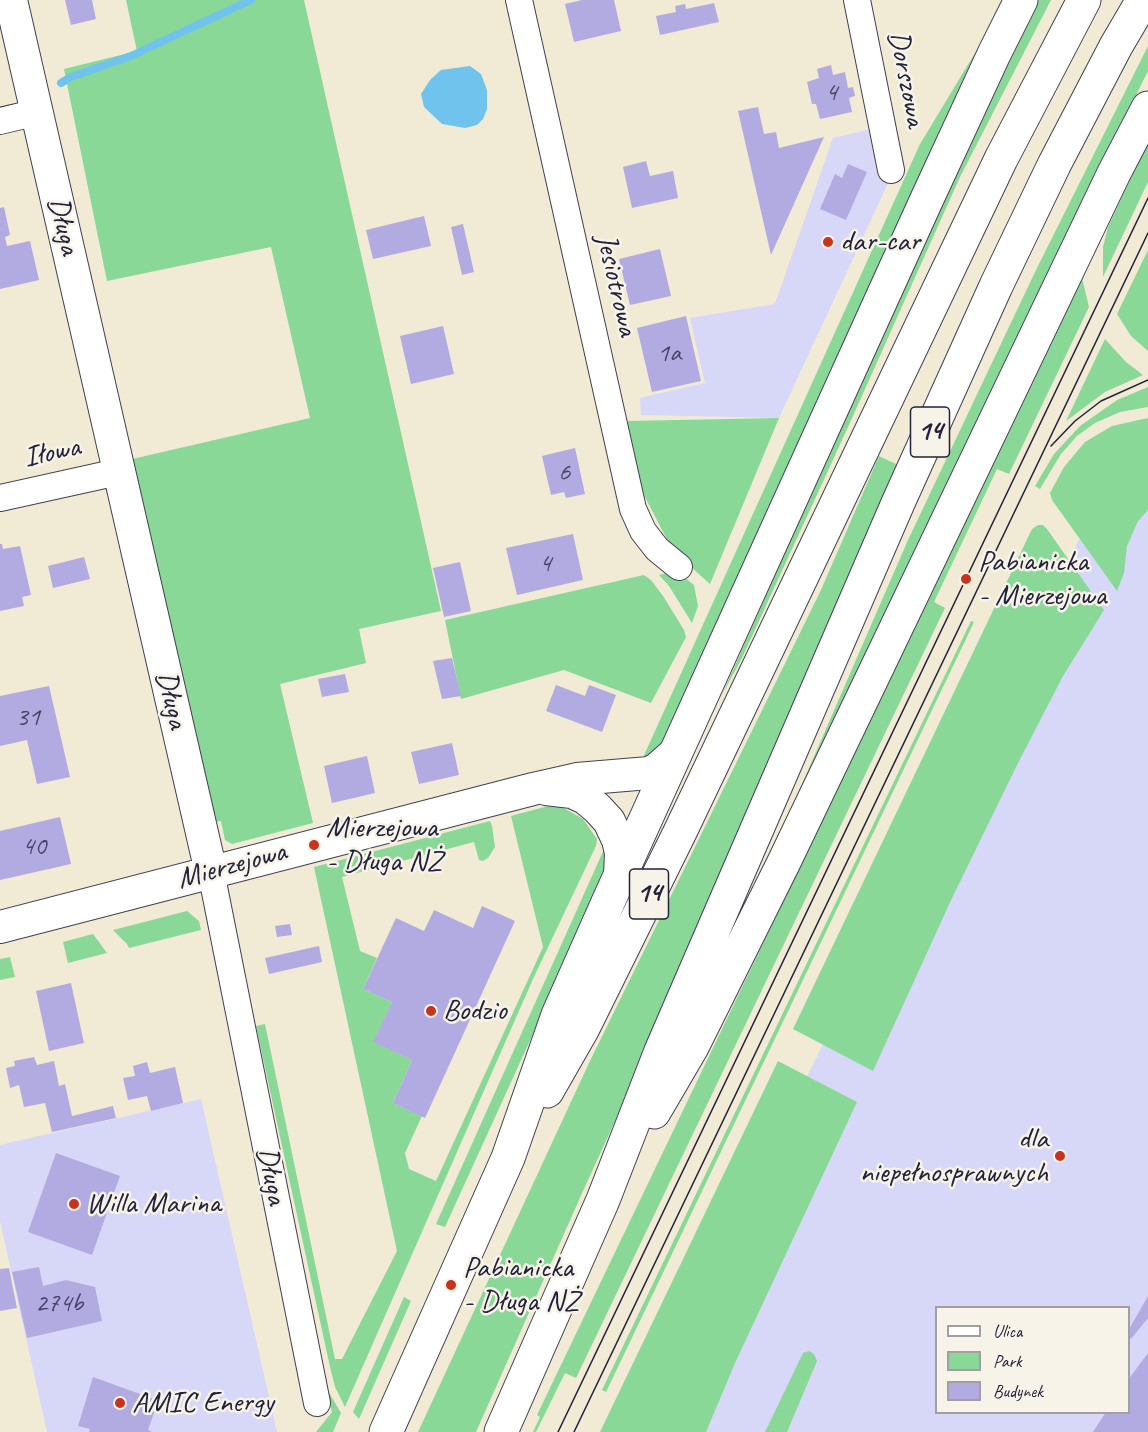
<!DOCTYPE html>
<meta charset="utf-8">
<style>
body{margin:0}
#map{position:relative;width:1148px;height:1432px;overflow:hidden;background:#f1ead5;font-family:Caveat,sans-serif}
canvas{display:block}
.legend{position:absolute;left:935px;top:1306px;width:195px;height:108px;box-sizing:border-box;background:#f7f3e8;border:2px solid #a29fa3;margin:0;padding:8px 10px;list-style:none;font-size:18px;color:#22223b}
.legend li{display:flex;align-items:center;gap:12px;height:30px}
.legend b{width:30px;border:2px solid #a29fa3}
</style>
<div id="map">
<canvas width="1148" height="1432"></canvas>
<ul class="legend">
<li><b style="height:8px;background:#fff"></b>Ulica</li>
<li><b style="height:16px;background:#8ad897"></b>Park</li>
<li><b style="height:16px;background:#b2abe2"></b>Budynek</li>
</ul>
</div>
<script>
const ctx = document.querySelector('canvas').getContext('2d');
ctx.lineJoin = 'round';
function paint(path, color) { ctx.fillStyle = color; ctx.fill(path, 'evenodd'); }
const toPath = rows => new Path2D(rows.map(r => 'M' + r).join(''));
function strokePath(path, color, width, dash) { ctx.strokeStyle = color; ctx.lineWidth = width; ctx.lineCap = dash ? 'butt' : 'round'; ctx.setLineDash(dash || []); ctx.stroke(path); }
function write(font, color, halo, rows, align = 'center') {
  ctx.font = font + ' Caveat,sans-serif'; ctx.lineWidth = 5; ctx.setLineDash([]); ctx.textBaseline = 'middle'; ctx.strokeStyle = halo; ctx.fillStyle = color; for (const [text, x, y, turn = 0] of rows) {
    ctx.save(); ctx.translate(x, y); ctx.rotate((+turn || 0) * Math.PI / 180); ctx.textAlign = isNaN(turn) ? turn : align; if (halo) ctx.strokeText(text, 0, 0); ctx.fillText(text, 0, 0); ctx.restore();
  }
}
const built = toPath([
 [876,128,889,181,779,418,641,415,640,398,705,383,690,318,775,304,833,138],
 [1148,423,1148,1432,627,1432,1060,576,1140,425],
 [936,1308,1128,1308,1128,1412,936,1412],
 [201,1099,277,1432,47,1432,0,1221,0,1145]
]);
const green = toPath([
 [126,0,304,0,441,611,359,629,366,663,280,684,313,823,232,844,225,840,221,821,212,822,128,460,310,418,271,247,107,281,64,69,137,51],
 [1039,0,1051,0,960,177,848,427,742,658,722,695,858,387,993,90],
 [1148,46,1148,71,1054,261,799,798,796,798,908,540,1035,272],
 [978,48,711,635,665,741,661,748,641,762,920,144],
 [1148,141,1148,182,1103,277,1103,247,1108,227],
 [1148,250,1148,351,1131,336,1117,314],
 [1082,278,1089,307,1009,474,997,469,934,602,945,608,576,1378,565,1373,536,1432,533,1432,540,1417,537,1415],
 [1105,339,1126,362,1143,375,1105,392,1066,421],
 [1148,387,1148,407,1120,412,1095,423,1077,436,1061,454,1040,489,1035,486,1054,454,1080,426,1117,400],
 [779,418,710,584,673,551,645,497,627,445,628,421],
 [1148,418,1148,510,1138,521,1127,546,1124,573,1117,591,1052,500,1050,493,1064,467,1085,442,1112,426],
 [879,456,898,465,632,1084,583,1191,476,1432,418,1432,589,1063,821,590],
 [1038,525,1043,525,1047,529,1104,610,1063,676,1018,763,952,898,873,1071,793,1029,1032,529],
 [670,572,679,573,694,585,698,606,692,623,669,586,659,575],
 [644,575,651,580,663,596,684,630,686,637,651,703,564,670,461,699,445,620],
 [971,621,974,622,966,639,606,1392,602,1390],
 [548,806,562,807,583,819,597,839,596,846,533,979,345,1407,335,1387,330,1367,256,1026,265,1024,335,1359,342,1359,397,1251,314,867,490,821,492,826,495,847,488,858,483,861,479,860,474,842,342,877,360,951,377,958,363,989,392,1002,374,1042,412,1060,393,1103,422,1116,405,1153,409,1169,436,1181,543,947,511,816],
 [605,847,607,863,605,876,445,1227,436,1224],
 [187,911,199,921,201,930,129,948,127,944,113,930],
 [93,934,107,953,68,963,63,942],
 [10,957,15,977,0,980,0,959],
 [778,1061,857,1102,735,1363,706,1432,600,1432],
 [404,1297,411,1301,359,1419,353,1412],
 [809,1351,814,1354,817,1361,787,1432,765,1432,803,1353],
 [324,1384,341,1413,333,1432,316,1432,332,1412]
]);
const water = toPath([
 [470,66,481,74,487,90,487,109,483,119,477,125,465,128,442,124,424,107,421,94,430,80,441,70]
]);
const stream = toPath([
 [61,83,71,77,131,56,251,0]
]);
const building = toPath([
 [65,0,92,0,96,19,71,25],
 [582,0,614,0,621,31,574,42,565,4],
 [714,3,719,22,660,35,656,16,676,12,675,6,685,4,686,9],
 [831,65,833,75,845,72,848,88,853,87,855,96,849,98,852,112,820,119,816,104,812,104,807,82,819,78,817,69],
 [758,107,764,134,776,132,779,148,824,137,771,255,738,111],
 [646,161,650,176,673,171,678,198,632,208,623,167],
 [848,164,867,172,846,220,820,209,835,174,842,178],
 [4,207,10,235,5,237,7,246,30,241,39,280,0,289,0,208],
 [424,216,431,246,373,259,366,230],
 [463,224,474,272,462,275,451,227],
 [660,249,671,296,630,305,619,259],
 [686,316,701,381,652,392,637,328],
 [443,326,454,374,411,384,400,336],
 [575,448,585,494,566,498,564,492,551,495,542,456],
 [573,534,583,580,517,595,506,548],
 [0,544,2,544,3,549,20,546,31,595,22,597,24,606,0,611],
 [84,557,90,579,53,588,48,566],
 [460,562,471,611,444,617,433,568],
 [452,658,461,696,442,699,433,661],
 [345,674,349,692,322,697,318,679],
 [556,685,585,696,589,685,616,695,602,732,546,711],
 [49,686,70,777,37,784,27,740,0,746,0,696],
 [452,743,459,775,419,784,411,752],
 [367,756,375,793,332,803,324,766],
 [60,817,71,864,0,880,0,831],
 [482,906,515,921,425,1118,393,1103,412,1060,373,1042,392,1002,363,989,396,918,424,931,434,910,473,928],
 [290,924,292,935,277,937,275,926],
 [319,946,322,962,269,974,265,958],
 [71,983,84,1043,49,1051,36,991],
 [34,1057,37,1065,54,1061,59,1086,65,1084,72,1116,113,1106,116,1118,52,1132,45,1103,24,1107,19,1085,10,1088,6,1068,15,1066,14,1061],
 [147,1062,150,1073,175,1067,183,1103,151,1111,147,1096,128,1100,123,1078,135,1076,133,1066],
 [56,1153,120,1176,92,1255,28,1232],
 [39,1267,43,1286,66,1280,95,1287,102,1321,27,1338,12,1272],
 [9,1268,17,1308,0,1311,0,1269],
 [1148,1296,1148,1318,1131,1339,1128,1337,1128,1331],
 [1148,1353,1148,1432,1093,1432,1106,1412,1128,1412,1128,1380],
 [93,1377,154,1399,156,1407,148,1430,152,1432,89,1432,90,1429,78,1426]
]);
const minor = toPath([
 [519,0,633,509,643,531,657,549,679,567],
 [857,0,891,170],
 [0,121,38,112],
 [0,498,118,472],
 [211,872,317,1403]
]);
const tertiary = toPath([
 [11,0,211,872],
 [546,789,572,792,585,798,597,808,609,821,618,840,621,853,620,875],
 [0,927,533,789,577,779,649,773,657,769,674,754]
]);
const primary = toPath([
 [547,1091,583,1028,680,832,1001,159,1084,0],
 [654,1112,692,1047,784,862,1114,173,1148,108],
 [386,1432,508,1158,558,1015,609,900,926,201,994,54,1021,0],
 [501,1432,603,1200,661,1051,898,503,996,286,1054,165,1116,46,1143,0]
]);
const tram = toPath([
 [1051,446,1075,421,1101,401,1148,380],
 [558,1432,1148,198],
 [574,1432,1148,233]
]);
const markers = [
 [828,242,6,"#c8321e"],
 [966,579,6,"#c8321e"],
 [314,845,6,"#c8321e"],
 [431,1011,6,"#c8321e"],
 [1060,1156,6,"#c8321e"],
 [74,1204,6,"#c8321e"],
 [451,1285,6,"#c8321e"],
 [120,1403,6,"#c8321e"]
];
const numberNames = [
 ["4",831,93],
 ["1a",669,354],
 ["6",564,473],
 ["4",545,564],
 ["31",28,718],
 ["40",34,847],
 ["274b",59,1304]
];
const shields = [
 [930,432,39],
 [649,894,39]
];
const shieldNames = [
 ["14",930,432],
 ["14",649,894]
];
const streetNames = [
 ["Dorszowa",906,79,79],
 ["Długa",63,226,77],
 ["Jesiotrowa",616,285,77],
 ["Iłowa",52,453,-12],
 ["Długa",171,700,77],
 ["Mierzejowa",232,866,-15],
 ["Długa",271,1176,79]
];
const poiNames = [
 ["dar-car",840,242],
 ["Pabianicka",978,562],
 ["- Mierzejowa",978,596],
 ["Mierzejowa",326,828],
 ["- Długa NŻ",326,862],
 ["Bodzio",443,1011],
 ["dla",1048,1139,"right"],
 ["niepełnosprawnych",1048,1173,"right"],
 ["Willa Marina",86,1204],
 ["Pabianicka",463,1268],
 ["- Długa NŻ",463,1302],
 ["AMIC Energy",132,1403]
];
paint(built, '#d7d7f8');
paint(green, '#8ad897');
paint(water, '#70c3ec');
strokePath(stream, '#70c3ec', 8);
paint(building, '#b2abe2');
strokePath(minor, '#414052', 28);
strokePath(tertiary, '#414052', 34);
strokePath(primary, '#414052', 35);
strokePath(minor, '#fff', 26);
strokePath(tertiary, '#fff', 32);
strokePath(primary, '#fff', 33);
strokePath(tram, '#22223b', 1.5);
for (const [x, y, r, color] of markers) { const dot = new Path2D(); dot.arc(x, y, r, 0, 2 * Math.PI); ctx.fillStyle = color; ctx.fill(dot); strokePath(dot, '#f7f3e8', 2); }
write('27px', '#464465', null, numberNames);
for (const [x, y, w] of shields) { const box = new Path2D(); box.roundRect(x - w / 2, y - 25, w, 50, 4.5); ctx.fillStyle = '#f7f3e8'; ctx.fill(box); strokePath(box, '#22223b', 1.5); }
write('bold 28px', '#22223b', null, shieldNames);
write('30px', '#22223b', '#f7f3e8', streetNames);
write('30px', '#22223b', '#f7f3e8', poiNames, 'left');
</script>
